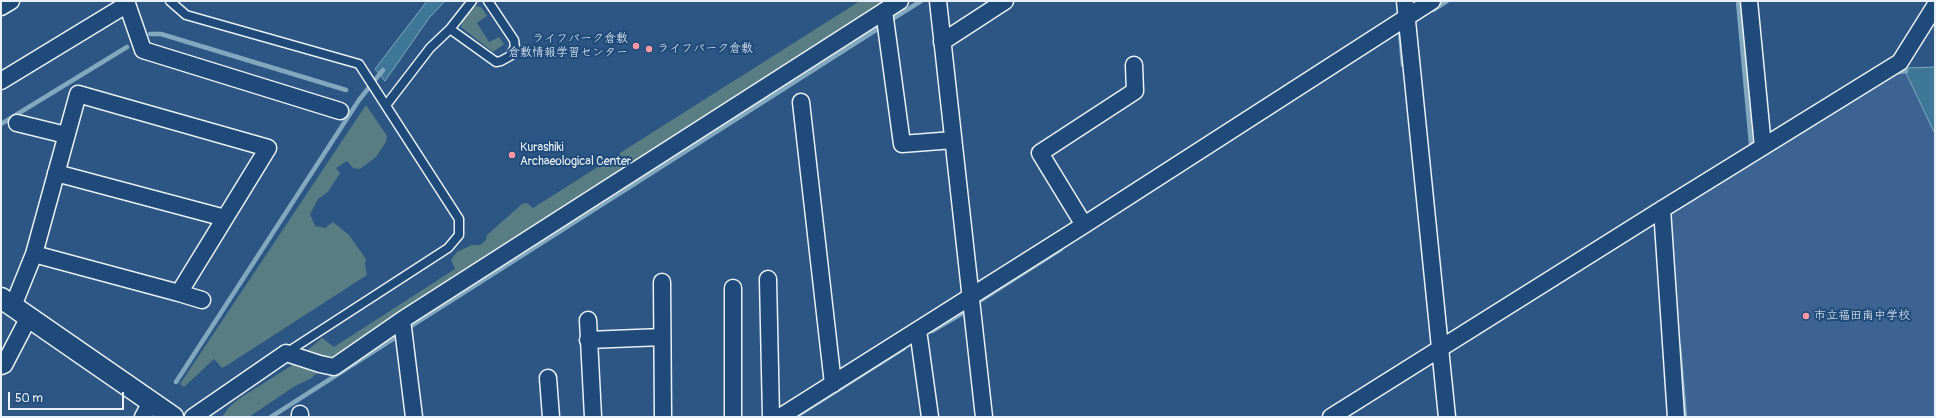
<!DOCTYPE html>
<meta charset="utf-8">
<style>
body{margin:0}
#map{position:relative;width:1936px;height:418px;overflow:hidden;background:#2d5685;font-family:Pangolin,sans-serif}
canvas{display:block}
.frame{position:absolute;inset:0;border:2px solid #e8f1f8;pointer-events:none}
.scale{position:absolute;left:8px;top:392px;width:116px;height:18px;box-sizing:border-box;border:2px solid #e8f1f8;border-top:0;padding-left:5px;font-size:12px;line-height:14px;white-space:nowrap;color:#e8f1f8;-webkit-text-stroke:3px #1f4a7a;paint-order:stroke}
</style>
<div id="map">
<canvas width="1936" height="418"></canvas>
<div class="frame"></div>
<div class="scale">50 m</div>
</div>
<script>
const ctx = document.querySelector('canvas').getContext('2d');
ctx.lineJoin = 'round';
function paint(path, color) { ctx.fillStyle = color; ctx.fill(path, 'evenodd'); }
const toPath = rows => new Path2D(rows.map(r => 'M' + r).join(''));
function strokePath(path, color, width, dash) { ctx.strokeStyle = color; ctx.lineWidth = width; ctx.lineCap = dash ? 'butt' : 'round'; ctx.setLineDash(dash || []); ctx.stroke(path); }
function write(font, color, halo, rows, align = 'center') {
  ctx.font = font + ' Pangolin,"Klee One",sans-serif'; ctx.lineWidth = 4; ctx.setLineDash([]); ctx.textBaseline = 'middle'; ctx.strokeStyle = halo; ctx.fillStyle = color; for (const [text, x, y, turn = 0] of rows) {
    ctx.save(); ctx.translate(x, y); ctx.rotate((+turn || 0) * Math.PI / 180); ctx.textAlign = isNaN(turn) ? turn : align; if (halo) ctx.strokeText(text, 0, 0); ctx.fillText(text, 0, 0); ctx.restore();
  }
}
const built = toPath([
 [1906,73,1935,134,1935,417,1684,417,1670,214,1889,76]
]);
const green = toPath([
 [860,1,890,1,454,278,339,353,322,361,303,354,322,338,334,347,455,269,451,260,457,252,472,245,480,245,486,240,487,235,522,204,527,203,533,208],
 [478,6,482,8,487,16,477,23,489,42,499,37,504,44,493,52,461,27,462,21,472,8],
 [366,105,387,136,386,142,376,157,360,169,353,168,347,161,336,168,340,173,328,192,318,199,310,214,315,226,325,228,333,222,349,235,366,259,365,265,367,275,226,366,222,368,214,359,184,387,180,384],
 [299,361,321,370,310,379,295,386,249,417,222,417,229,407,240,398]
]);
const water = toPath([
 [427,1,445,1,429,18,385,81,375,69,427,1],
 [1935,67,1935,134,1906,73,1907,68,1935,67]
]);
const stream = toPath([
 [1738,1,1751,144],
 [1433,10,1447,1],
 [894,18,921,1],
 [1400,31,1403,65],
 [150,34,161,34,346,90],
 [1893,73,1906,71],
 [1,124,127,47],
 [981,300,1061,249],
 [408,328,879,28],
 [932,331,961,314],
 [1679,346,1685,417],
 [176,382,359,100,383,70],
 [271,417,396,337],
 [795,417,904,348]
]);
const service = toPath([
 [170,1,186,15,359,64,459,219,459,235,448,248,286,353],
 [450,29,496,62,501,61,510,56,515,47,514,40,488,1],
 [387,104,430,48,450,29,472,1]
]);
const minor = toPath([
 [126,1,143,50,340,111],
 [938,1,984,417],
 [1405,1,1447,417],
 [1749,1,1763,147],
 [1,7,11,1],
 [884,11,902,144,953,140],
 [942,42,1005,1],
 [1,81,126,5],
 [801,102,833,384],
 [17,123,66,135],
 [56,173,225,218],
 [1662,209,1676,417],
 [1084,225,1040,153,1135,91,1134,65],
 [768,279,771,417],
 [662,282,663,417],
 [733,288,733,417],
 [179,293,202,300],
 [13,306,34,254,78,94,268,148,179,293,34,254],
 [402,320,414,417],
 [588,320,593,417],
 [918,330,930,417],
 [588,340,662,337],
 [1,366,4,365,29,317],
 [548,378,551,417],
 [300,414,300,417],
 [143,417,151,402],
 [193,417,286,353,320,364,334,367,402,320,900,1],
 [780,417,1084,225,1432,1],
 [1331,417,1656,213,1900,62,1935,6]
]);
const tertiary = toPath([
 [1,298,173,417]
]);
const markers = [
 [636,46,4,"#ff9aa2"],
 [649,49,4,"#ff9aa2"],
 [512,155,4,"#ff9aa2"],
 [1806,316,4,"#ff9aa2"]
];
const poiNames = [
 ["ライフパーク倉敷",628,39,"right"],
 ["倉敷情報学習センター",628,53,"right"],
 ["ライフパーク倉敷",657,49],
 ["Kurashiki",520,148],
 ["Archaeological Center",520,162],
 ["市立福田南中学校",1814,316]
];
paint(built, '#3c6391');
paint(green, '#587d82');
paint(water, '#3e7798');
strokePath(water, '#82a8be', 1);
strokePath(stream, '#82a8be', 4.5);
strokePath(service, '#e8f1f8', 11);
strokePath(minor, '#e8f1f8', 19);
strokePath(tertiary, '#e8f1f8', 23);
strokePath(service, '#1f4a7a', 8);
strokePath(minor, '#1f4a7a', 16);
strokePath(tertiary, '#1f4a7a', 20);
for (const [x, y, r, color] of markers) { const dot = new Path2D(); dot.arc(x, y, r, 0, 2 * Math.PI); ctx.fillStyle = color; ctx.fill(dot); strokePath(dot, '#1f4a7a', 1.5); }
write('12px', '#e8f1f8', '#1f4a7a', poiNames, 'left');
</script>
